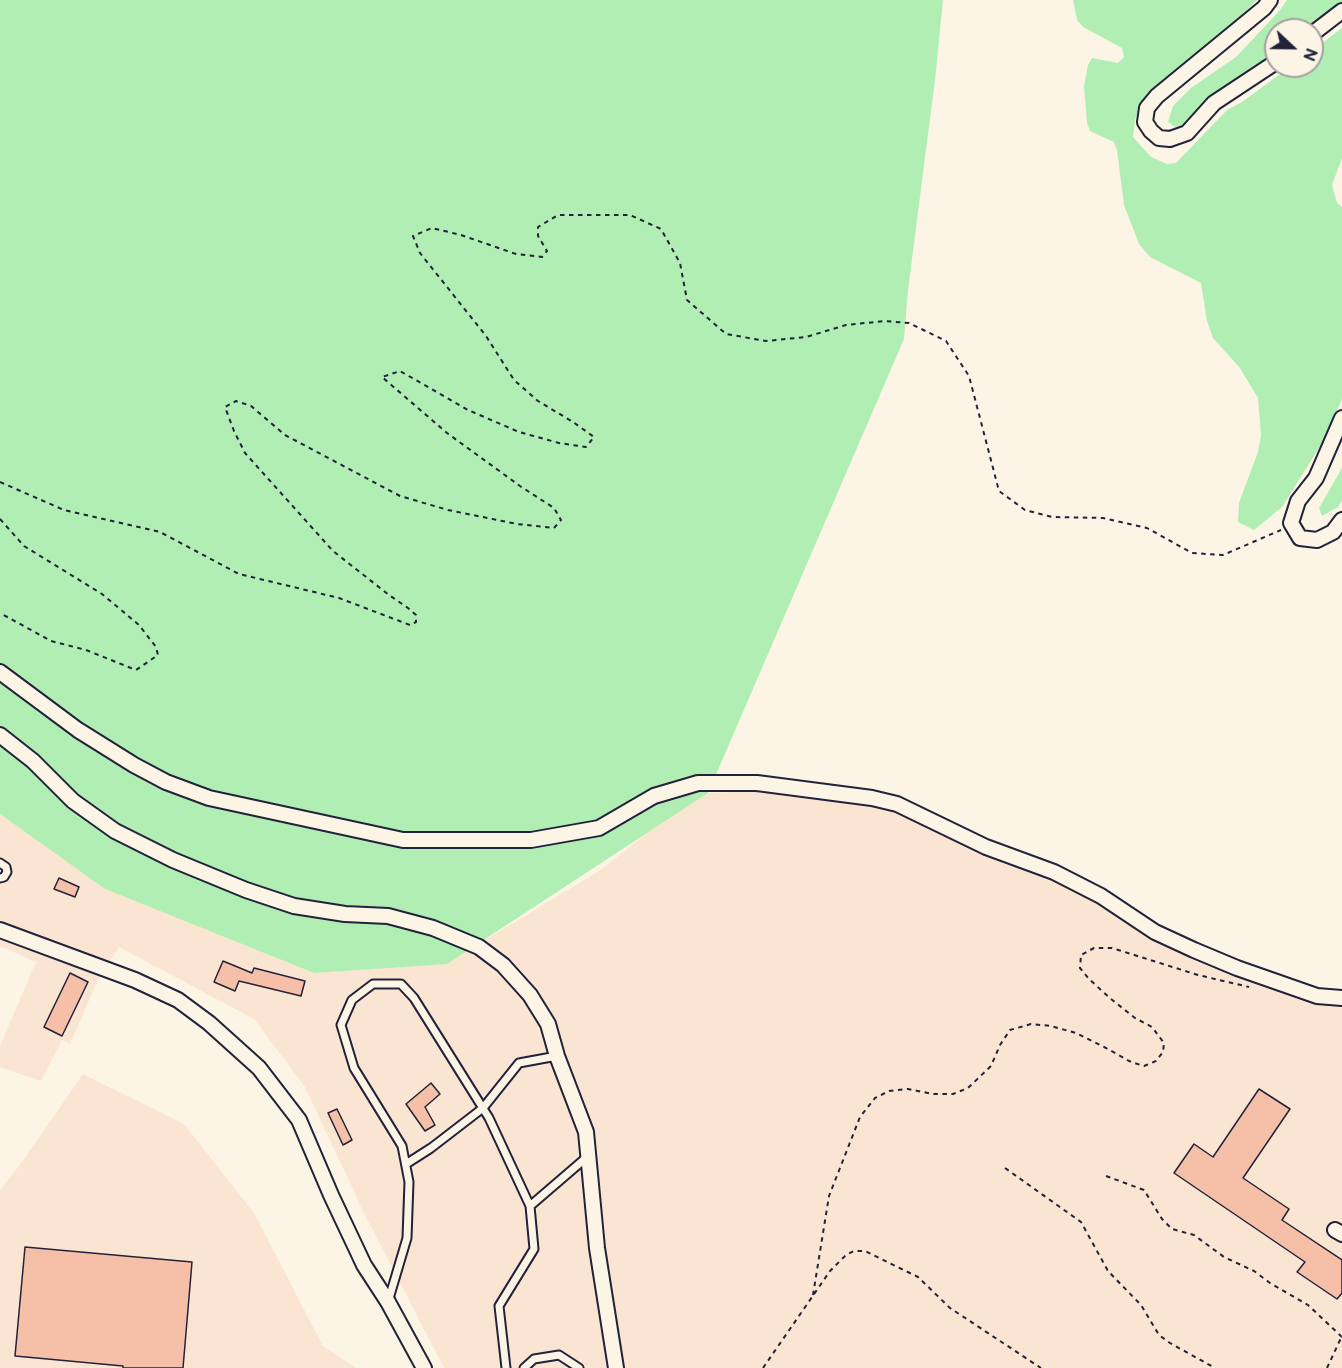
<!DOCTYPE html>
<style>
body{margin:0}
#map{position:relative;width:1342px;height:1368px;overflow:hidden;background:#fcf5e5;font-family:"Balsamiq Sans",sans-serif}
canvas{display:block}
.north{position:absolute;left:1264px;top:18px;width:60px;height:60px;box-sizing:border-box;background:#fcf5e5;border:2px solid #a5a1a1;border-radius:50%;rotate:112deg;font-size:16px;font-weight:700;line-height:24px;text-align:center;color:#22223b}
.north::after{content:'';display:block;margin:auto;width:21px;height:27px;background:#22223b;clip-path:polygon(50% 0,100% 100%,50% 72%,0 100%)}
</style>
<div id="map">
<canvas width="1342" height="1368"></canvas>
<div class="north">N</div>
</div>
<script>
const ctx = document.querySelector('canvas').getContext('2d');
ctx.lineJoin = 'round';
function paint(path, color) { ctx.fillStyle = color; ctx.fill(path, 'evenodd'); }
const toPath = rows => new Path2D(rows.map(r => 'M' + r).join(''));
function strokePath(path, color, width, dash) { ctx.strokeStyle = color; ctx.lineWidth = width; ctx.lineCap = dash ? 'butt' : 'round'; ctx.setLineDash(dash || []); ctx.stroke(path); }
const built = toPath([
 [781,790,883,806,999,862,1067,885,1197,959,1317,1001,1342,1005,1342,1368,444,1368,364,1213,305,1087,254,1019,119,947,97,982,70,1044,62,1040,41,1081,0,1067,0,1046,36,962,0,946,0,814,105,889,314,973,447,963,599,871,677,810,708,793],
 [83,1074,184,1124,254,1213,323,1346,356,1368,0,1368,0,1190,22,1162]
]);
const green = toPath([
 [0,0,943,0,935,80,908,290,904,339,708,793,447,964,314,973,105,889,0,814],
 [1073,0,1257,0,1197,60,1155,89,1141,103,1135,120,1133,137,1151,157,1167,164,1176,163,1227,110,1242,102,1291,66,1312,66,1312,51,1342,28,1342,158,1332,185,1337,203,1342,207,1342,399,1322,443,1282,507,1254,530,1238,522,1239,503,1258,452,1261,435,1258,398,1240,368,1213,338,1207,321,1201,283,1150,257,1139,244,1124,205,1117,150,1114,142,1090,131,1087,123,1084,86,1088,65,1092,58,1118,63,1124,57,1122,48,1083,27,1077,20],
 [1287,0,1342,0,1342,8,1309,30,1276,30,1276,53,1185,125,1175,127,1168,122,1173,106,1191,88,1236,57,1280,10],
 [1342,468,1342,501,1338,507,1322,516,1319,508]
]);
const building = toPath([
 [59,878,79,887,75,897,54,889,59,878],
 [223,961,252,973,254,968,305,981,301,996,239,981,235,991,214,982,223,961],
 [70,973,88,982,62,1036,44,1027,70,973],
 [431,1083,440,1094,425,1107,435,1125,425,1131,406,1104,431,1083],
 [1259,1089,1290,1109,1243,1178,1289,1209,1282,1220,1342,1260,1342,1293,1337,1299,1297,1272,1305,1262,1174,1173,1194,1144,1213,1157,1259,1089],
 [337,1109,352,1140,343,1145,328,1113,337,1109],
 [25,1247,192,1262,183,1368,123,1368,123,1366,15,1356,25,1247]
]);
const path = toPath([
 [0,482,64,510,160,532,239,574,339,598,410,625,416,622,416,615,408,608,389,595,333,551,245,453,234,431,225,407,236,401,251,406,285,435,400,496,448,510,517,524,554,528,561,520,554,508,520,486,447,433,382,377,400,371,468,410,519,432,559,443,586,447,594,437,573,422,538,401,514,380,486,336,420,253,413,236,432,228,461,235,516,254,542,257,547,251,538,236,538,227,558,215,630,215,661,229,680,263,687,300,726,334,766,341,806,337,846,325,885,321,909,323,946,341,969,376,999,491,1025,510,1052,517,1103,518,1147,528,1192,553,1223,555,1281,530],
 [0,519,24,546,102,594,139,625,156,647,158,655,136,670,86,650,51,641,0,613],
 [1005,1168,1081,1222,1108,1271,1141,1305,1159,1335,1170,1343,1215,1368],
 [1106,1176,1144,1190,1162,1219,1172,1229,1194,1235,1224,1257,1254,1271,1270,1283,1308,1305,1342,1337],
 [813,1295,829,1196,860,1117,875,1098,889,1091,908,1089,933,1094,953,1094,968,1088,991,1066,1000,1045,1010,1030,1031,1024,1051,1026,1076,1033,1106,1048,1131,1062,1144,1066,1156,1061,1163,1052,1164,1043,1152,1027,1135,1018,1111,999,1089,979,1080,968,1081,955,1094,948,1112,948,1198,975,1249,987],
 [763,1368,830,1271,846,1255,854,1251,865,1251,918,1277,950,1308,1041,1368],
 [1327,1368,1341,1338]
]);
const service = toPath([
 [0,863,6,867,7,872,4,877,0,878],
 [406,1164,431,1148,483,1108,519,1063,557,1056],
 [530,1206,587,1157],
 [388,1302,407,1238,409,1182,402,1146,354,1068,341,1025,352,1000,373,984,401,984,414,998,489,1118,530,1206,534,1249,499,1306,506,1368],
 [524,1368,534,1359,559,1355,579,1368]
]);
const minor = toPath([
 [1270,0,1264,8,1157,96,1147,108,1145,122,1151,131,1159,138,1170,139,1187,133,1214,103,1276,62],
 [1312,34,1342,11],
 [1342,418,1316,478,1298,501,1291,523,1300,538,1317,540,1333,532,1342,520],
 [0,672,78,730,134,765,166,782,209,798,403,840,531,840,599,828,654,796,698,783,757,783,872,798,897,804,986,847,1054,872,1101,896,1155,932,1194,950,1237,968,1317,996,1342,998],
 [0,735,33,761,73,801,115,831,173,860,246,890,294,906,345,914,388,916,433,928,479,947,503,965,530,995,548,1024,557,1056,586,1132,597,1248,616,1368],
 [0,930,135,980,178,1000,209,1023,259,1068,299,1120,331,1195,364,1265,388,1302,424,1368],
 [1335,1230,1342,1234]
]);
paint(built, '#fae5d2');
paint(green, '#b1eeb4');
paint(building, '#f5c0a7');
strokePath(building, '#22223b', 1.5);
strokePath(service, '#22223b', 11);
strokePath(minor, '#22223b', 18);
strokePath(path, '#22223b', 2, [4.5, 4.5]);
strokePath(service, '#fcf5e5', 7);
strokePath(minor, '#fcf5e5', 14);
</script>
